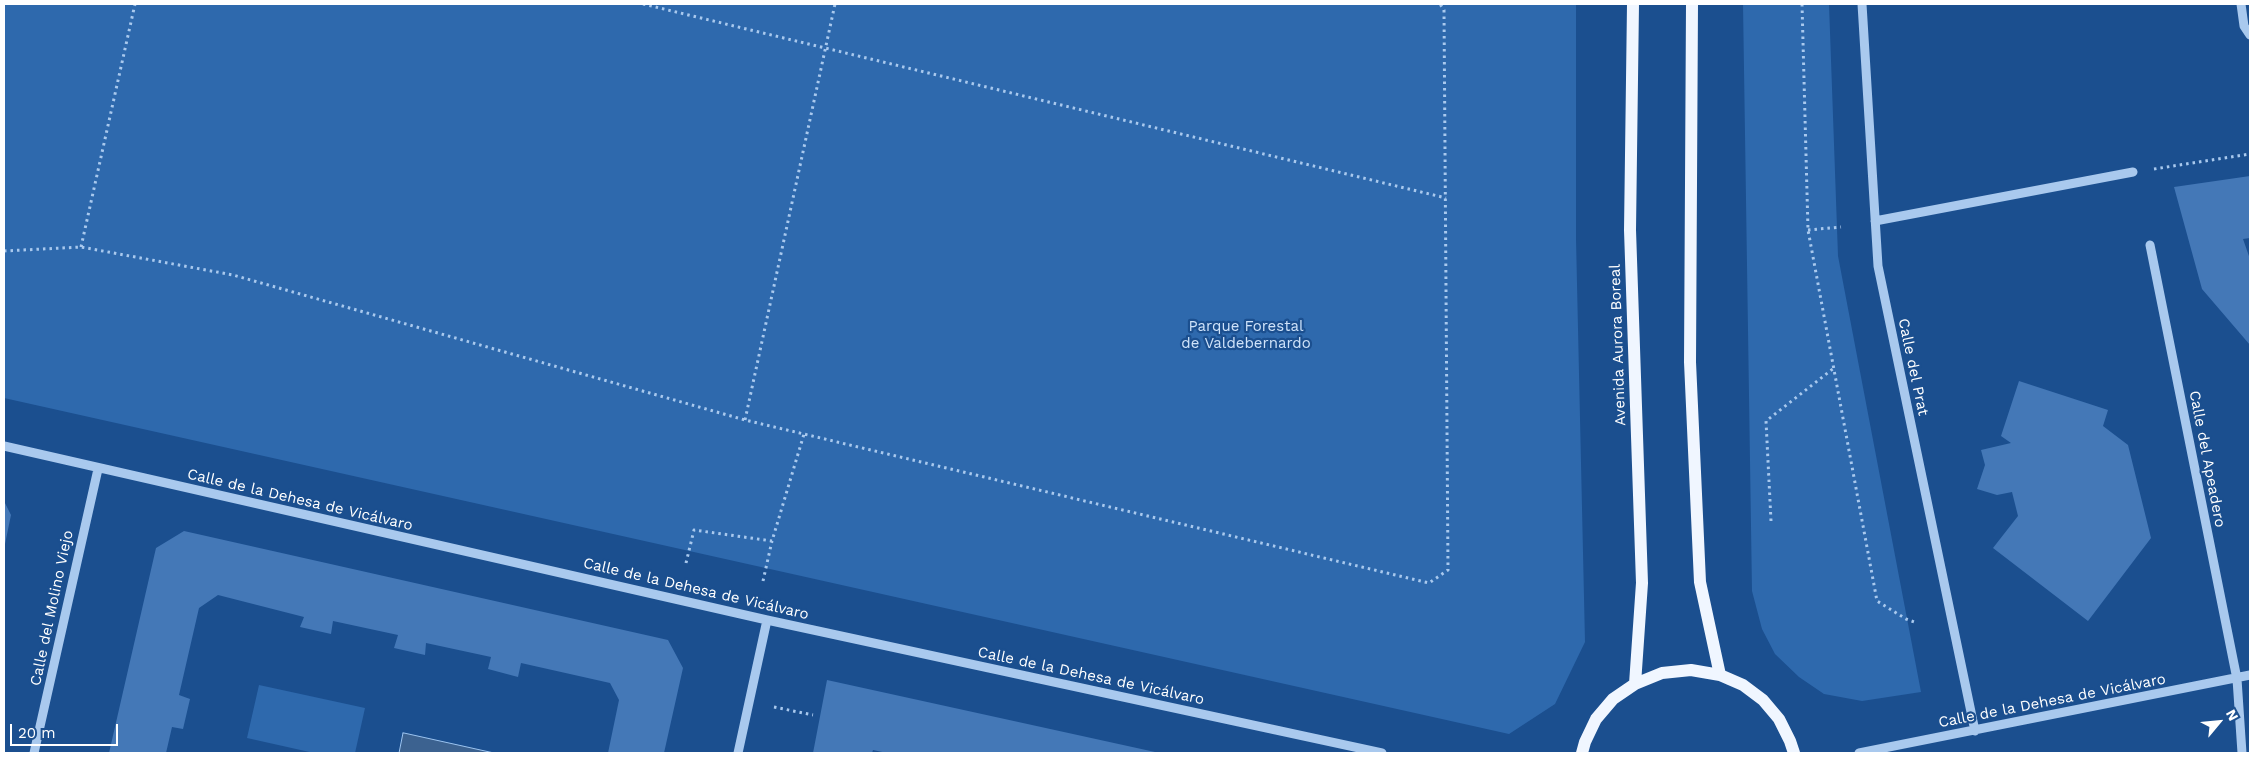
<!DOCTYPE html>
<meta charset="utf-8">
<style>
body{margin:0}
#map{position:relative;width:2254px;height:757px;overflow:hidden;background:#1b4f8f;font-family:"Work Sans",sans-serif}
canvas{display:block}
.frame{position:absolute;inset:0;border:5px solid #fff;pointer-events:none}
.north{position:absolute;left:2194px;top:697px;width:50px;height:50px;-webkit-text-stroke:4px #1b4f8f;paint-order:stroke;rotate:62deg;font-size:14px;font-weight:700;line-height:20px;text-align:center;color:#fff}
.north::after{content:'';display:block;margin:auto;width:18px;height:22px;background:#fff;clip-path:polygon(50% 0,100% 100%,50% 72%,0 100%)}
.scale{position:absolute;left:10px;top:724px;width:108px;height:22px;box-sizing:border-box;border:2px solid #fff;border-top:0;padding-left:6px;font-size:15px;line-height:18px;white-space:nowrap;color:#fff;-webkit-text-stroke:4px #1b4f8f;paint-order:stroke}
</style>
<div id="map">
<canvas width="2254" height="757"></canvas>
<div class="frame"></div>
<div class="north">N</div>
<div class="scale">20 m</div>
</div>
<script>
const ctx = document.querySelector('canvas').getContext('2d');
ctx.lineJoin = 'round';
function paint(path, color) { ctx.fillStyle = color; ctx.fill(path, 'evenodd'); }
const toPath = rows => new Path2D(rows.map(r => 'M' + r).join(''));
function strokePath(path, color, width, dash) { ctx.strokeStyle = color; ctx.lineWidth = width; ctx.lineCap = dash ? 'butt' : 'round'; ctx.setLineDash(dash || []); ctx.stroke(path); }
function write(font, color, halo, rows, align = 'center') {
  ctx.font = font + ' "Work Sans",sans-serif'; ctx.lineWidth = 4.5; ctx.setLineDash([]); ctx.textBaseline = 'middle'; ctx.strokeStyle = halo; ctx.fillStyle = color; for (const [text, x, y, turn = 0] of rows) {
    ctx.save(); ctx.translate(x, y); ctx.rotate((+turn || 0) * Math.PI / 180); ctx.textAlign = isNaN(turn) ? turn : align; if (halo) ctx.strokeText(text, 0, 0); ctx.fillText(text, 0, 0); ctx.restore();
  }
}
const green = toPath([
 [4,4,1576,4,1576,239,1585,642,1555,704,1509,734,4,398],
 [1743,4,1829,4,1838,256,1921,692,1862,701,1824,694,1799,677,1775,654,1762,629,1752,591],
 [259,685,365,708,355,753,314,753,247,738]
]);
const water = toPath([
 [403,733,404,733,494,753,399,753,403,733]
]);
const building = toPath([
 [2250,176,2250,238,2243,239,2250,259,2250,345,2202,289,2174,187],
 [2019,381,2108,410,2103,426,2128,445,2151,538,2088,621,1993,548,2018,516,2012,492,1997,495,1977,489,1985,465,1981,450,2011,443,2001,436],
 [4,501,11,515,5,544,4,544],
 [184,531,668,640,683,668,664,753,608,753,619,700,610,683,521,663,518,677,488,669,491,657,426,643,425,655,394,648,398,635,333,621,331,634,300,627,304,617,218,595,199,608,179,695,190,699,183,729,172,727,166,753,109,753,156,548],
 [827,680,1155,752,1155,753,887,753,873,750,872,753,813,753]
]);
const path = toPath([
 [643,4,1446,198],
 [1802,4,1808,230,1877,601,1906,619,1917,623],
 [2154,169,2250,154],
 [1808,230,1841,227],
 [81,247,135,4],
 [4,251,81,247,233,275,745,420,1429,583,1448,570,1444,10,1440,4],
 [745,420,835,4],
 [1771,521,1766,421,1834,368],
 [686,563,694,530,772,541,804,434],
 [763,581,772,541],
 [774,707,813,715]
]);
const minor = toPath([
 [1862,4,1878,266,1975,731],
 [2241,4,2244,26,2250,35],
 [1875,221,2133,172],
 [2150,245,2237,679,2242,753],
 [4,446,767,620,1382,753],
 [34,753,98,469],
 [738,753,767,620],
 [1859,753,2250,675]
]);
const major = toPath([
 [1633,4,1630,230,1642,583,1635,684],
 [1692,4,1690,362,1700,582,1720,675],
 [1582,753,1585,742,1596,719,1613,699,1635,684,1662,673,1691,670,1720,675,1743,685,1763,700,1779,719,1790,741,1794,753]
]);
const parkNames = [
 ["Parque Forestal",1246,327],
 ["de Valdebernardo",1246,344]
];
const streetNames = [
 ["Avenida Aurora Boreal",1618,345,-92],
 ["Calle del Prat",1913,367,78],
 ["Calle del Apeadero",2207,459,79],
 ["Calle de la Dehesa de Vicálvaro",300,500,13],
 ["Calle de la Dehesa de Vicálvaro",696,589,13],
 ["Calle del Molino Viejo",52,608,-78],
 ["Calle de la Dehesa de Vicálvaro",1091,676,12],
 ["Calle de la Dehesa de Vicálvaro",2052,701,-11]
];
paint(green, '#2e69ad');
paint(water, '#3c6290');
strokePath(water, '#9cc4f0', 1);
paint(building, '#4478b7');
strokePath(path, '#a9c9ee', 3, [2.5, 4]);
strokePath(minor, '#a9c9ee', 9);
strokePath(major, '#f0f6ff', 12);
write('15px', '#cfe3fa', '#1b4f8f', parkNames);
write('15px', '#fff', '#1b4f8f', streetNames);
</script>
